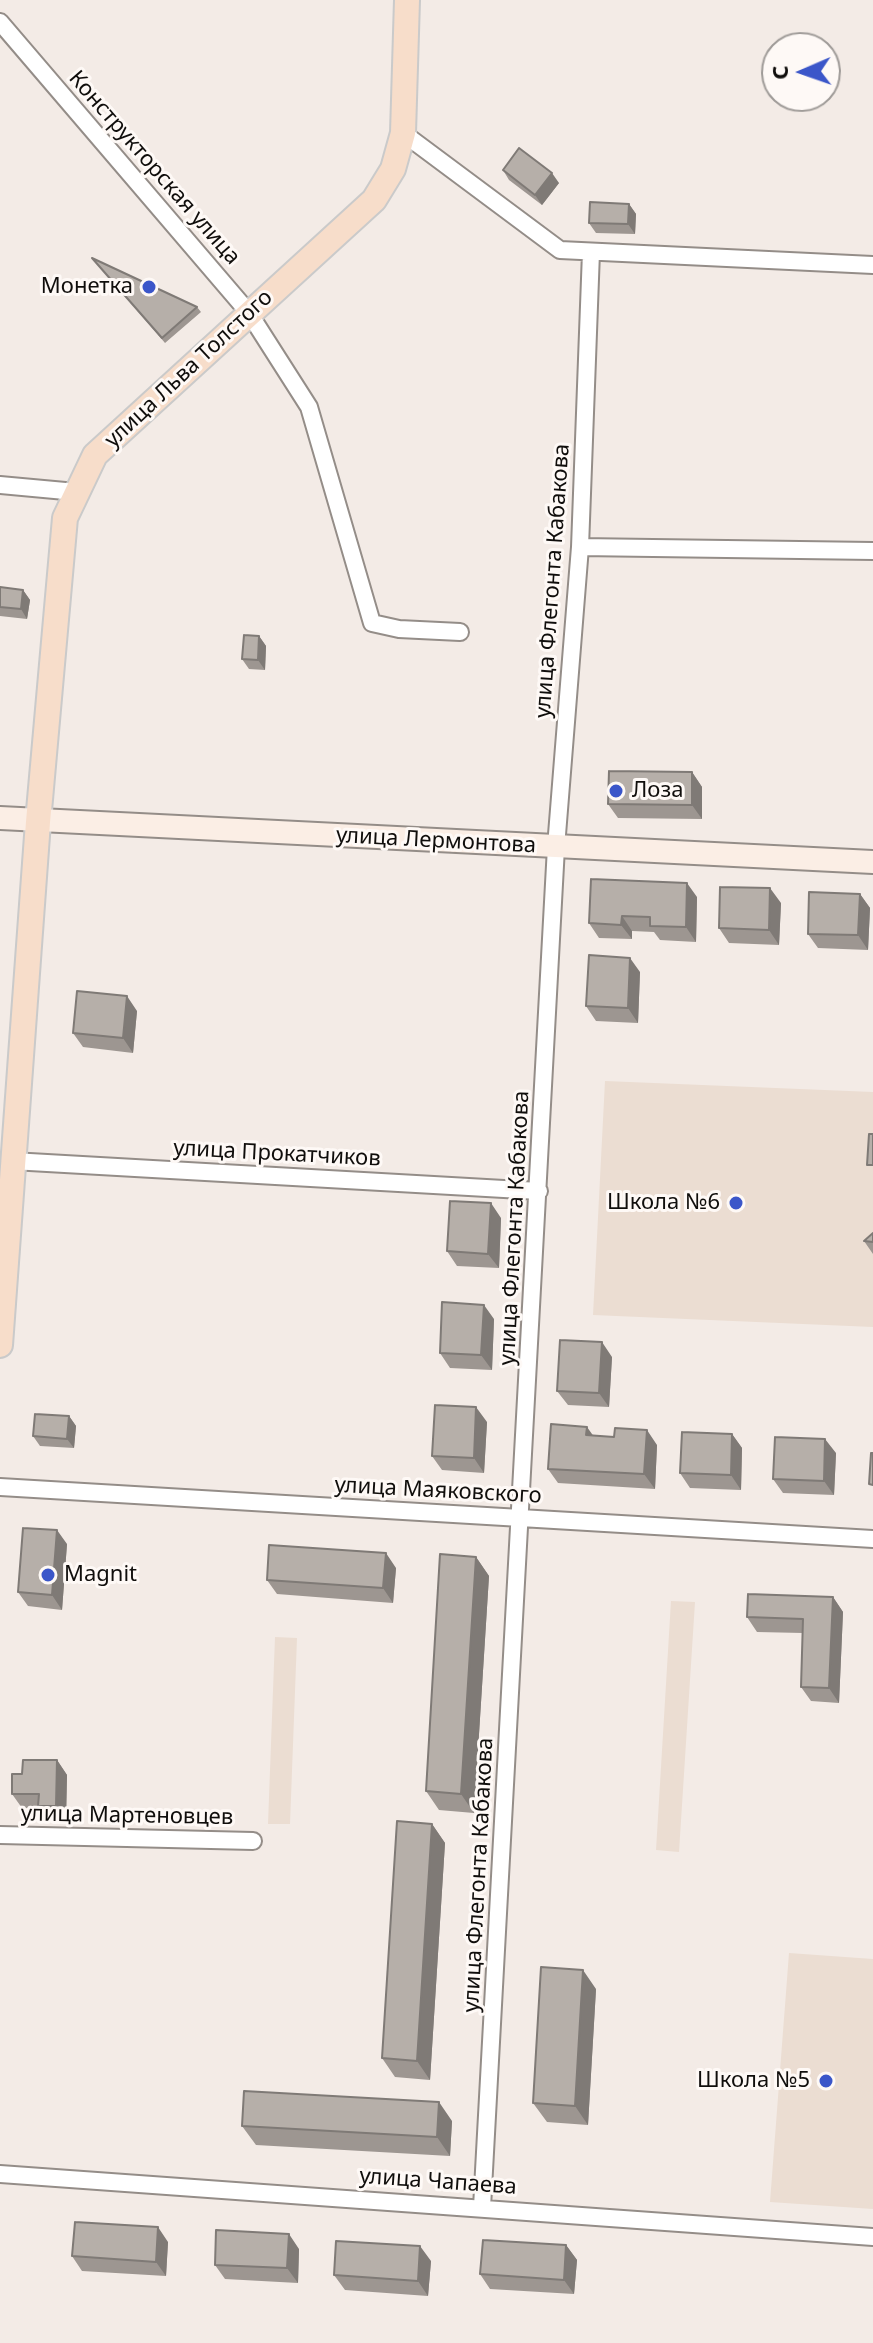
<!DOCTYPE html>
<meta charset="utf-8">
<style>
body{margin:0}
#map{position:relative;width:873px;height:2343px;overflow:hidden;background:#f3ebe6;font-family:"Noto Sans",sans-serif}
canvas{display:block}
.north{position:absolute;left:761px;top:32px;width:80px;height:80px;box-sizing:border-box;background:#fef9f6;border:2px solid #9f9b98;border-radius:50%;rotate:268deg;font-size:22px;font-weight:700;line-height:32px;text-align:center;color:#100e0c}
.north::after{content:'';display:block;margin:auto;width:28px;height:36px;background:#3b56c9;clip-path:polygon(50% 0,100% 100%,50% 72%,0 100%)}
</style>
<div id="map">
<canvas width="873" height="2343"></canvas>
<div class="north">С</div>
</div>
<script>
const ctx = document.querySelector('canvas').getContext('2d');
ctx.lineJoin = 'round';
function paint(path, color) { ctx.fillStyle = color; ctx.fill(path, 'evenodd'); }
const toPath = rows => new Path2D(rows.map(r => 'M' + r).join(''));
function strokePath(path, color, width, dash) { ctx.strokeStyle = color; ctx.lineWidth = width; ctx.lineCap = dash ? 'butt' : 'round'; ctx.setLineDash(dash || []); ctx.stroke(path); }
function write(font, color, halo, rows, align = 'center') {
  ctx.font = font + ' "Noto Sans",sans-serif'; ctx.lineWidth = 6; ctx.setLineDash([]); ctx.textBaseline = 'middle'; ctx.strokeStyle = halo; ctx.fillStyle = color; for (const [text, x, y, turn = 0] of rows) {
    ctx.save(); ctx.translate(x, y); ctx.rotate((+turn || 0) * Math.PI / 180); ctx.textAlign = isNaN(turn) ? turn : align; if (halo) ctx.strokeText(text, 0, 0); ctx.fillText(text, 0, 0); ctx.restore();
  }
}
const built = toPath([
 [605,1081,873,1092,873,1327,593,1315],
 [671,1601,695,1602,679,1852,656,1850],
 [275,1637,297,1638,290,1824,268,1824],
 [789,1953,873,1959,873,2209,770,2202]
]);
const street = toPath([
 [0,22,249,313,309,407,372,623,399,629,460,632],
 [403,133,560,250,873,265],
 [0,485,76,492],
 [580,547,873,551],
 [12,1161,539,1191],
 [0,1487,873,1539],
 [0,1835,253,1841],
 [0,2174,873,2237],
 [482,2207,556,847,580,547,591,252]
]);
const secondary = toPath([
 [0,818,873,862]
]);
const primary = toPath([
 [0,1345,38,822,65,518,95,455,374,200,393,169,403,133,407,0]
]);
const wall = toPath([
 [503,170,559,183,542,205,509,180],
 [629,204,636,214,635,234,596,233,589,223],
 [92,258,197,307,201,312,165,343],
 [0,587,23,590,30,600,27,619,0,616],
 [259,636,266,646,265,670,249,669,242,659],
 [692,772,702,787,702,819,618,818,608,804],
 [860,894,870,908,868,950,818,948,808,934],
 [697,897,696,942,660,940,654,932,632,931,632,939,599,938,589,923],
 [781,903,779,945,729,943,719,928],
 [640,972,638,1023,596,1021,586,1006],
 [137,1011,133,1053,83,1047,73,1033],
 [501,1218,499,1268,457,1266,447,1251],
 [873,1233,873,1254,864,1241],
 [494,1319,492,1370,450,1368,440,1353],
 [612,1357,609,1407,568,1405,557,1391],
 [69,1416,76,1426,74,1448,40,1446,33,1436],
 [487,1422,484,1473,442,1470,432,1456],
 [732,1434,742,1448,741,1490,690,1488,680,1473],
 [593,1435,614,1437,657,1445,655,1489,558,1483,548,1469],
 [836,1453,834,1495,783,1493,773,1479],
 [67,1544,62,1610,28,1606,18,1592],
 [476,1557,489,1576,474,1813,439,1810,426,1791],
 [396,1568,393,1603,277,1594,267,1580],
 [833,1597,843,1612,839,1703,811,1701,801,1687,803,1633,757,1632,747,1617],
 [57,1760,67,1775,66,1820,49,1820,40,1808,22,1808,12,1794,22,1774],
 [432,1824,445,1843,430,2080,395,2077,382,2058],
 [596,1989,588,2125,547,2122,533,2103],
 [452,2121,450,2156,256,2145,242,2126],
 [168,2242,166,2276,82,2271,72,2256],
 [566,2245,577,2260,574,2294,490,2289,480,2274],
 [299,2249,298,2283,225,2279,215,2265],
 [431,2261,428,2296,345,2290,334,2275]
]);
const shadedWall = toPath([
 [552,173,559,183,542,205,535,195],
 [629,204,636,214,635,234,628,224],
 [23,590,30,600,27,619,21,609],
 [259,636,266,646,265,670,258,660],
 [692,772,702,787,702,819,692,805],
 [687,883,697,897,696,942,686,927],
 [770,888,781,903,779,945,769,930],
 [860,894,870,908,868,950,858,935],
 [622,916,632,931,632,939,621,925],
 [630,958,640,972,638,1023,628,1008],
 [127,996,137,1011,133,1053,123,1038],
 [491,1203,501,1218,499,1268,488,1254],
 [484,1305,494,1319,492,1370,481,1355],
 [602,1342,612,1357,609,1407,599,1393],
 [476,1407,487,1422,484,1473,474,1458],
 [69,1416,76,1426,74,1448,67,1439],
 [587,1427,597,1441,586,1435],
 [647,1430,657,1445,655,1489,644,1474],
 [732,1434,742,1448,741,1490,731,1475],
 [825,1439,836,1453,834,1495,824,1481],
 [57,1530,67,1544,62,1610,52,1595],
 [386,1553,396,1568,393,1603,383,1588],
 [476,1557,489,1576,474,1813,461,1794],
 [833,1597,843,1612,839,1703,829,1688],
 [57,1760,67,1775,66,1820,56,1806],
 [432,1824,445,1843,430,2080,417,2061],
 [583,1970,596,1989,588,2125,575,2106],
 [439,2102,452,2121,450,2156,437,2137],
 [158,2227,168,2242,166,2276,156,2262],
 [289,2234,299,2249,298,2283,287,2268],
 [566,2245,577,2260,574,2294,564,2280],
 [420,2246,431,2261,428,2296,418,2281]
]);
const building = toPath([
 [519,148,552,173,535,195,503,170,519,148],
 [590,202,629,204,628,224,589,223,590,202],
 [92,258,197,307,162,338,92,258],
 [0,587,23,590,21,609,0,607,0,587],
 [244,635,259,636,258,660,242,659,244,635],
 [609,771,692,772,692,805,608,804,609,771],
 [591,879,687,883,686,927,650,926,650,917,622,916,621,925,589,923,591,879],
 [720,887,770,888,769,930,719,928,720,887],
 [809,892,860,894,858,935,808,934,809,892],
 [589,955,630,958,628,1008,586,1006,589,955],
 [77,991,127,996,123,1038,73,1033,77,991],
 [869,1134,873,1134,873,1165,867,1165,869,1134],
 [450,1201,491,1203,488,1254,447,1251,450,1201],
 [873,1233,873,1242,864,1241,873,1233],
 [442,1302,484,1305,481,1355,440,1353,442,1302],
 [560,1340,602,1342,599,1393,557,1391,560,1340],
 [435,1405,476,1407,474,1458,432,1456,435,1405],
 [35,1414,69,1416,67,1439,33,1436,35,1414],
 [551,1424,587,1427,586,1435,614,1437,615,1428,647,1430,644,1474,548,1469,551,1424],
 [682,1432,732,1434,731,1475,680,1473,682,1432],
 [775,1437,825,1439,824,1481,773,1479,775,1437],
 [871,1453,873,1453,873,1485,869,1484,871,1453],
 [23,1528,57,1530,52,1595,18,1592,23,1528],
 [269,1545,386,1553,383,1588,267,1580,269,1545],
 [440,1554,476,1557,461,1794,426,1791,440,1554],
 [748,1594,833,1597,829,1688,801,1687,803,1619,747,1617,748,1594],
 [23,1760,57,1760,56,1806,38,1806,39,1794,12,1794,12,1774,22,1774,23,1760],
 [397,1821,432,1824,417,2061,382,2058,397,1821],
 [541,1967,583,1970,575,2106,533,2103,541,1967],
 [244,2091,439,2102,437,2137,242,2126,244,2091],
 [75,2222,158,2227,156,2262,72,2256,75,2222],
 [216,2230,289,2234,287,2268,215,2265,216,2230],
 [483,2240,566,2245,564,2280,480,2274,483,2240],
 [336,2241,420,2246,418,2281,334,2275,336,2241]
]);
const markers = [
 [149,287,8,"#3b56c9"],
 [616,791,8,"#3b56c9"],
 [736,1203,8,"#3b56c9"],
 [48,1575,8,"#3b56c9"],
 [826,2081,8,"#3b56c9"]
];
const streetNames = [
 ["Конструкторская улица",154,168,49],
 ["улица Льва Толстого",189,369,-43],
 ["улица Флегонта Кабакова",553,581,-86],
 ["улица Лермонтова",436,841,3],
 ["улица Прокатчиков",277,1154,3],
 ["улица Флегонта Кабакова",515,1228,-87],
 ["улица Маяковского",438,1491,3],
 ["улица Мартеновцев",127,1816,1],
 ["улица Флегонта Кабакова",479,1875,-87],
 ["улица Чапаева",438,2182,4]
];
const poiNames = [
 ["Монетка",133,287],
 ["Лоза",632,791,"left"],
 ["Школа №6",720,1203],
 ["Magnit",64,1575,"left"],
 ["Школа №5",810,2081]
];
paint(built, '#ebddd2');
strokePath(street, '#948d88', 20);
strokePath(secondary, '#948d88', 26);
strokePath(primary, '#cacaca', 28);
strokePath(street, '#fff', 16);
strokePath(secondary, '#fbeee5', 22);
strokePath(primary, '#f7ddca', 24);
paint(wall, '#9d9691');
paint(shadedWall, '#7f7a76');
paint(building, '#b6afa9');
strokePath(building, '#7f7a76', 2);
for (const [x, y, r, color] of markers) { const dot = new Path2D(); dot.arc(x, y, r, 0, 2 * Math.PI); ctx.fillStyle = color; ctx.fill(dot); strokePath(dot, '#fef9f6', 3); }
write('22px', '#100e0c', '#fef9f6', streetNames);
write('22px', '#100e0c', '#fef9f6', poiNames, 'right');
</script>
